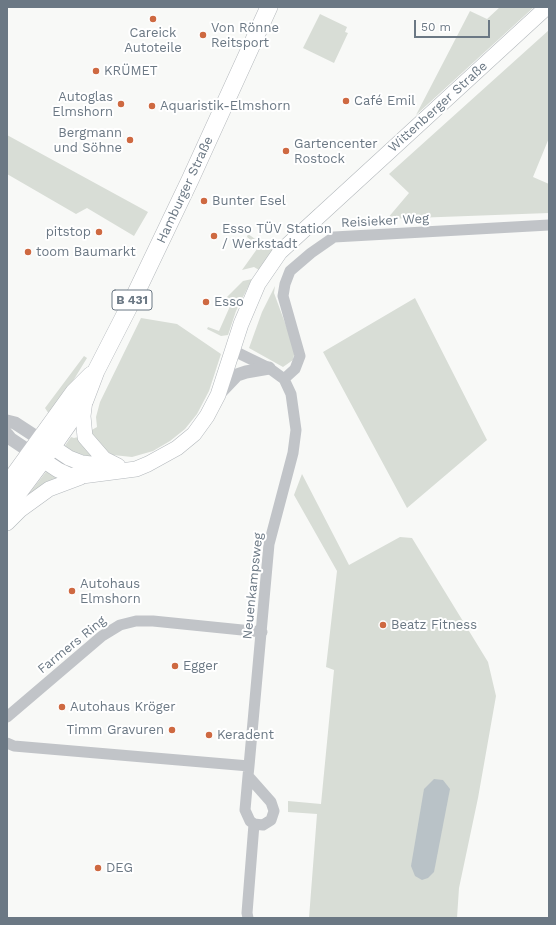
<!DOCTYPE html>
<meta charset="utf-8">
<style>
body{margin:0}
#map{position:relative;width:556px;height:925px;overflow:hidden;background:#f8f9f7;font-family:"Work Sans",sans-serif}
canvas{display:block}
.frame{position:absolute;inset:0;border:8px solid #6b7884;pointer-events:none}
.scale{position:absolute;left:414px;top:20px;width:76px;height:18px;box-sizing:border-box;border:2px solid #6b7884;border-top:0;padding-left:5px;font-size:12px;line-height:14px;white-space:nowrap;color:#6b7884;-webkit-text-stroke:3px #fff;paint-order:stroke}
</style>
<div id="map">
<canvas width="556" height="925"></canvas>
<div class="frame"></div>
<div class="scale">50 m</div>
</div>
<script>
const ctx = document.querySelector('canvas').getContext('2d');
ctx.lineJoin = 'round';
function paint(path, color) { ctx.fillStyle = color; ctx.fill(path, 'evenodd'); }
const toPath = rows => new Path2D(rows.map(r => 'M' + r).join(''));
function strokePath(path, color, width, dash) { ctx.strokeStyle = color; ctx.lineWidth = width; ctx.lineCap = dash ? 'butt' : 'round'; ctx.setLineDash(dash || []); ctx.stroke(path); }
function write(font, color, halo, rows, align = 'center') {
  ctx.font = font + ' "Work Sans",sans-serif'; ctx.lineWidth = 4; ctx.setLineDash([]); ctx.textBaseline = 'middle'; ctx.strokeStyle = halo; ctx.fillStyle = color; for (const [text, x, y, turn = 0] of rows) {
    ctx.save(); ctx.translate(x, y); ctx.rotate((+turn || 0) * Math.PI / 180); ctx.textAlign = isNaN(turn) ? turn : align; if (halo) ctx.strokeText(text, 0, 0); ctx.fillText(text, 0, 0); ctx.restore();
  }
}
const green = toPath([
 [500,7,534,7,416,115,470,11,487,19],
 [320,14,347,27,345,32,348,33,334,63,303,48],
 [549,30,549,138,533,177,549,184,549,213,387,219,409,193,389,174],
 [7,135,148,212,134,236,87,208,76,214,7,174],
 [315,209,317,211,270,255,259,270,254,267,242,270,257,249,257,245,247,237,248,234,268,248,273,248],
 [252,279,236,311,228,335,221,336,207,329,208,327,219,331,231,304,224,300,243,281],
 [275,286,274,293,295,350,293,360,283,367,249,348,262,312],
 [415,298,487,440,407,508,323,352],
 [141,318,177,324,221,354,209,391,197,414,185,429,170,441,153,451,132,457,113,455,98,446,90,431,97,427,96,417,100,402],
 [84,356,87,358,51,417,45,408],
 [71,437,74,438,78,437,98,459,76,453,64,447],
 [49,468,64,479,28,495],
 [302,474,349,565,400,537,412,538,488,662,496,696,478,798,459,888,457,918,309,918,317,814,288,812,288,801,321,804,334,670,326,667,337,571,294,495]
]);
const water = toPath([
 [434,779,443,780,450,789,434,872,428,878,422,880,415,876,411,866,424,789]
]);
const minor = toPath([
 [232,350,269,368,284,379,291,394,296,430,293,453,269,544,249,766,248,776,245,810,250,821,254,824,263,825,271,820,274,811,271,802,248,776],
 [284,379,295,369,300,356,283,296,285,284,290,271,311,253,334,237,549,225],
 [7,717,102,636,120,625,136,621,153,621,262,632],
 [7,743,14,746,249,766],
 [248,918,247,913,254,824]
]);
const tertiary = toPath([
 [218,395,237,375,246,372,269,368],
 [7,421,15,423,41,440],
 [7,434,11,439,32,453]
]);
const secondary = toPath([
 [85,400,83,416,85,437,104,459,118,466],
 [42,440,69,458,82,463,110,466],
 [34,454,58,470,69,475,82,476,136,469,148,464,177,448,194,434,207,416,218,395,241,324,258,284,280,252,547,7],
 [7,523,20,510,49,489,81,477]
]);
const primary = toPath([
 [7,485,74,392,91,375],
 [7,508,43,460,85,400,96,371,135,295,190,180,269,7]
]);
const markers = [
 [153,19,4,"#ce6941"],
 [203,35,4,"#ce6941"],
 [96,71,4,"#ce6941"],
 [346,101,4,"#ce6941"],
 [121,104,4,"#ce6941"],
 [152,106,4,"#ce6941"],
 [130,140,4,"#ce6941"],
 [286,151,4,"#ce6941"],
 [204,201,4,"#ce6941"],
 [99,232,4,"#ce6941"],
 [214,236,4,"#ce6941"],
 [28,252,4,"#ce6941"],
 [206,302,4,"#ce6941"],
 [72,591,4,"#ce6941"],
 [383,625,4,"#ce6941"],
 [175,666,4,"#ce6941"],
 [62,707,4,"#ce6941"],
 [172,730,4,"#ce6941"],
 [209,735,4,"#ce6941"],
 [98,868,4,"#ce6941"]
];
const shields = [
 [132,300,40]
];
const shieldNames = [
 ["B 431",132,300]
];
const poiNames = [
 ["Von Rönne",211,28],
 ["Reitsport",211,43],
 ["Careick",153,33,"center"],
 ["Autoteile",153,48,"center"],
 ["KRÜMET",104,71],
 ["Autoglas",113,97,"right"],
 ["Elmshorn",113,112,"right"],
 ["Café Emil",354,101],
 ["Aquaristik-Elmshorn",160,106],
 ["Bergmann",122,133,"right"],
 ["und Söhne",122,148,"right"],
 ["Gartencenter",294,144],
 ["Rostock",294,159],
 ["Bunter Esel",212,201],
 ["Esso TÜV Station",222,229],
 ["/ Werkstadt",222,244],
 ["pitstop",91,232,"right"],
 ["toom Baumarkt",36,252],
 ["Esso",214,302],
 ["Autohaus",80,584],
 ["Elmshorn",80,599],
 ["Beatz Fitness",391,625],
 ["Egger",183,666],
 ["Autohaus Kröger",70,707],
 ["Timm Gravuren",164,730,"right"],
 ["Keradent",217,735],
 ["DEG",106,868]
];
const streetNames = [
 ["Wittenberger Straße",438,107,-42],
 ["Hamburger Straße",185,190,-65],
 ["Reisieker Weg",385,221,-3],
 ["Neuenkampsweg",253,586,-84],
 ["Farmers Ring",72,645,-39]
];
paint(green, '#d8ddd6');
paint(water, '#b9c2c7');
strokePath(secondary, '#b3b8bc', 16);
strokePath(primary, '#b4b8bc', 18);
strokePath(minor, '#c1c4c8', 11);
strokePath(tertiary, '#c1c4c8', 13);
strokePath(secondary, '#fff', 15);
strokePath(primary, '#fff', 17);
for (const [x, y, r, color] of markers) { const dot = new Path2D(); dot.arc(x, y, r, 0, 2 * Math.PI); ctx.fillStyle = color; ctx.fill(dot); strokePath(dot, '#fff', 1.5); }
for (const [x, y, w] of shields) { const box = new Path2D(); box.roundRect(x - w / 2, y - 10, w, 20, 3); ctx.fillStyle = '#fff'; ctx.fill(box); strokePath(box, '#6b7884', 1); }
write('bold 12px', '#6b7884', null, shieldNames);
write('13px', '#6b7884', '#fff', poiNames, 'left');
write('13px', '#6b7884', '#fff', streetNames);
</script>
